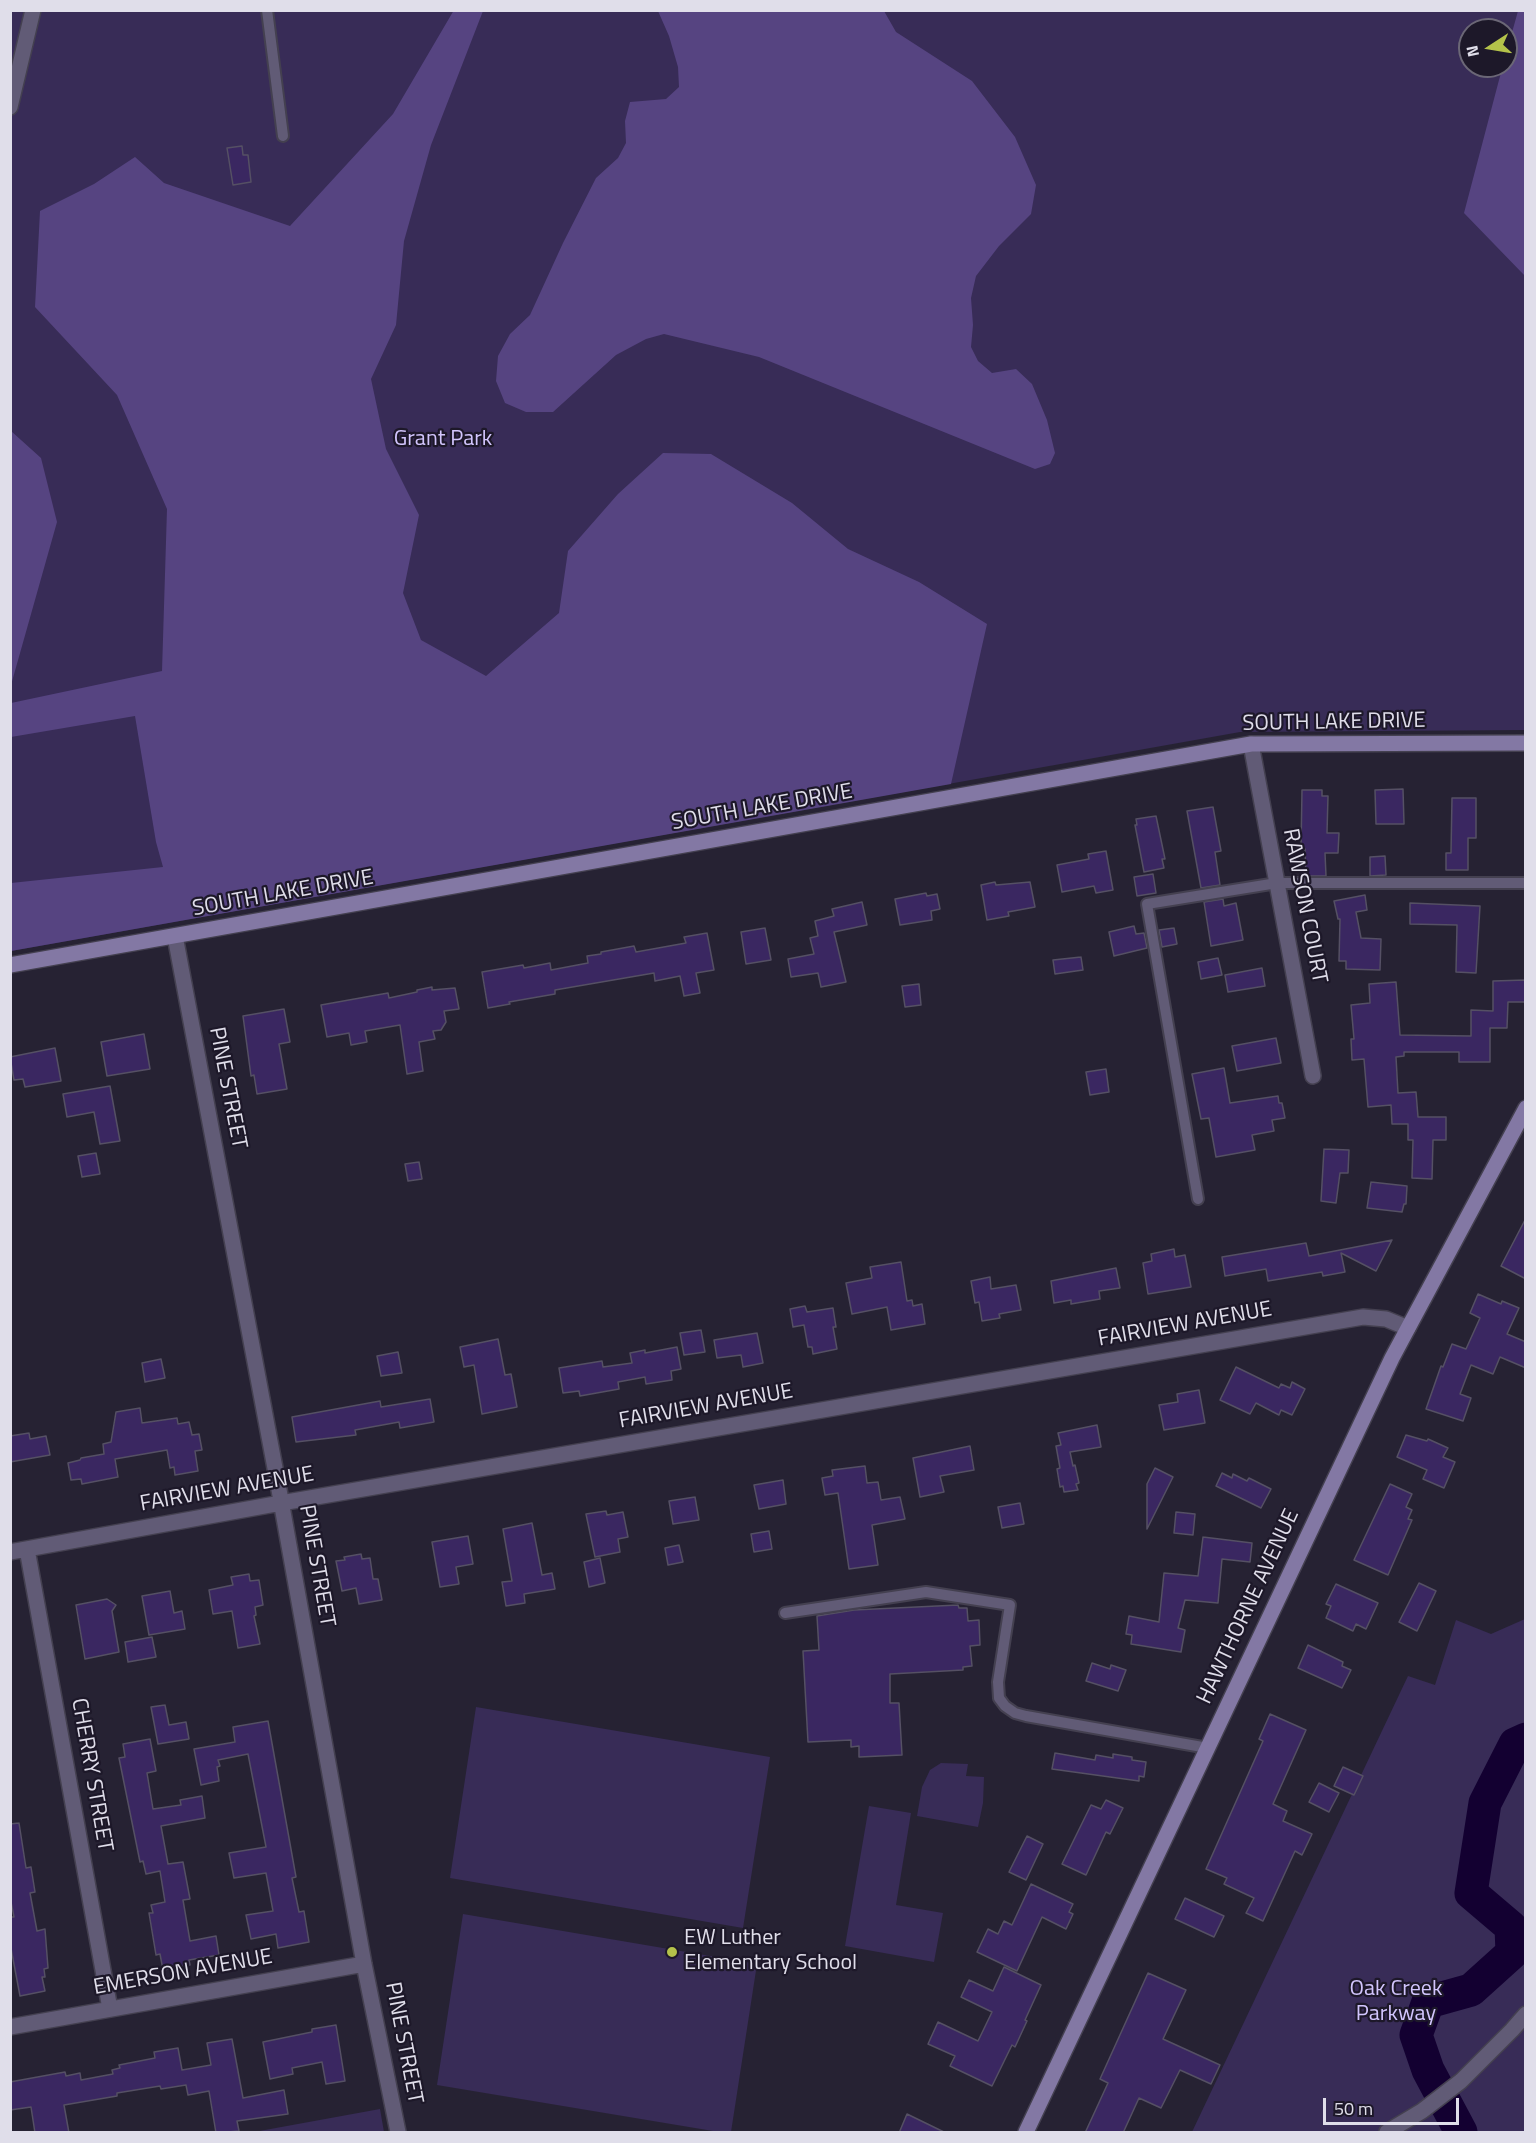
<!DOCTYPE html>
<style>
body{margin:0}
#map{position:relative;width:1536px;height:2143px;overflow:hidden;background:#262233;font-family:"Titillium Web",sans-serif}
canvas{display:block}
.frame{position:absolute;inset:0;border:12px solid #e0deea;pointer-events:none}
.north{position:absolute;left:1458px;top:18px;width:60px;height:60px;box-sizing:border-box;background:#1d1829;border:2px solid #6b6776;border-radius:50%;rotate:258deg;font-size:16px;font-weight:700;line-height:24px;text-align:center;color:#e0deea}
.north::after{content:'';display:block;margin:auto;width:21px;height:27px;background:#b4c24a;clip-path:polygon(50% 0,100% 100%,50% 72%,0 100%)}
.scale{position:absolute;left:1323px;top:2098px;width:136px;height:27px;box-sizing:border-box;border:3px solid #e0deea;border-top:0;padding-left:8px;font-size:18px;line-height:21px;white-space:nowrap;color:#e0deea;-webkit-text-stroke:4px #1d1829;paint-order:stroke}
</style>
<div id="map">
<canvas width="1536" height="2143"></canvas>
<div class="frame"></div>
<div class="north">N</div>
<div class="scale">50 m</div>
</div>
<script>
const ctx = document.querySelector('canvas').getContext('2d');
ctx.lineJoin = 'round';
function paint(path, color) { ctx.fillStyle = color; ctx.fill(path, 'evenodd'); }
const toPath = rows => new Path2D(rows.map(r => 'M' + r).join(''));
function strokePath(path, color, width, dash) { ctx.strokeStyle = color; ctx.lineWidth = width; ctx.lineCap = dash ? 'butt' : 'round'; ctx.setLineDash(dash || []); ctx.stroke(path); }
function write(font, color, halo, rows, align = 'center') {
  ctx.font = font + ' "Titillium Web",sans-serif'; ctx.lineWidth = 4.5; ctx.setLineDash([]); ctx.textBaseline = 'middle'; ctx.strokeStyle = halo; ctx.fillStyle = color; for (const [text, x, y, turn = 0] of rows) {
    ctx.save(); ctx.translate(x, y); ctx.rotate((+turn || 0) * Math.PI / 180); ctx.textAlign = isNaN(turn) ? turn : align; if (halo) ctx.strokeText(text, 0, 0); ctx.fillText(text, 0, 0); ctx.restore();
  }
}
const green = toPath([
 [11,11,1525,11,1525,730,1240,732,11,951],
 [1470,30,1506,30,1506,66,1470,66],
 [1525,1619,1525,2132,1192,2132,1408,1676,1435,1685,1456,1620,1491,1634],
 [476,1707,770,1757,743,1928,450,1878],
 [941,1763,968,1764,966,1776,984,1777,983,1803,978,1827,917,1816,922,1787,930,1770],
 [869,1806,911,1813,896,1905,943,1913,934,1962,845,1946],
 [463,1914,757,1964,731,2132,719,2132,437,2085],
 [380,2109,384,2132,254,2132]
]);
const forest = toPath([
 [454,10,483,11,431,145,404,241,396,325,371,379,386,449,419,515,403,593,421,640,486,676,559,613,568,551,618,494,663,453,711,454,792,503,848,549,919,582,987,624,951,784,11,951,11,883,163,867,156,842,135,716,11,737,11,703,162,671,167,509,117,395,35,307,40,211,94,184,135,157,164,183,290,226,393,114],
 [658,11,884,11,896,32,972,81,1015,137,1036,185,1031,214,999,246,976,276,971,298,973,325,971,347,978,361,992,373,1016,369,1032,384,1047,420,1055,453,1050,464,1035,469,759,357,664,334,646,339,616,355,553,412,526,412,505,403,496,381,498,356,510,334,530,315,563,243,596,178,618,158,626,143,625,121,630,102,666,99,679,87,678,67,669,36],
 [1518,11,1526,11,1525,276,1464,213,1499,80,1503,66,1506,66,1506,54],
 [11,431,41,458,57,522,11,685]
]);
const river = toPath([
 [1461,2132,1428,2070,1416,2035,1428,2002,1471,1990,1512,1953,1511,1927,1471,1893,1485,1803,1515,1744,1526,1739]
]);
const building = toPath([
 [242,146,243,155,248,155,251,182,233,185,227,148,242,146],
 [1403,789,1404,824,1376,824,1375,790,1403,789],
 [1302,790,1322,790,1322,796,1328,796,1327,833,1339,833,1338,853,1325,853,1326,876,1306,876,1305,849,1301,849,1302,790],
 [1452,798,1476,798,1476,838,1468,838,1468,870,1446,870,1446,853,1451,853,1452,798],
 [1213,807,1221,851,1215,852,1220,885,1201,888,1187,811,1213,807],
 [1156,816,1165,859,1162,859,1164,868,1144,872,1135,825,1137,825,1136,819,1156,816],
 [1106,851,1113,890,1096,893,1094,886,1062,892,1057,865,1089,859,1088,854,1106,851],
 [1385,856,1386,875,1370,876,1370,857,1385,856],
 [1153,874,1156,893,1137,896,1134,877,1153,874],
 [995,882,996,885,1030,882,1035,907,1008,912,1009,916,987,920,981,885,995,882],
 [926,893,927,896,937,894,940,909,931,911,932,920,900,925,895,899,926,893],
 [1365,895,1367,910,1356,912,1361,938,1381,939,1380,970,1346,969,1346,961,1339,961,1340,919,1338,919,1334,901,1365,895],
 [1223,899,1224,906,1236,903,1243,940,1211,946,1204,902,1223,899],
 [862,902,867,925,834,932,846,982,821,987,818,973,791,977,788,959,814,954,810,938,818,936,815,921,834,916,832,909,862,902],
 [1410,903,1480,906,1476,973,1456,972,1457,925,1410,924,1410,903],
 [1134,926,1136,934,1144,933,1147,948,1114,956,1109,932,1134,926],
 [765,928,771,960,746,964,741,932,765,928],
 [1174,928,1177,944,1162,947,1159,930,1174,928],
 [707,933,714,970,696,973,700,993,684,996,680,976,655,981,654,973,555,990,555,994,509,1002,510,1004,488,1008,482,972,523,965,524,968,550,963,551,970,588,963,587,956,601,954,601,952,634,946,636,952,686,943,684,937,707,933],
 [1081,957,1083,970,1055,974,1053,960,1081,957],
 [1218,958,1222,975,1201,979,1198,962,1218,958],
 [1262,968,1265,986,1228,992,1225,975,1262,968],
 [1526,980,1526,1002,1508,1002,1507,1028,1490,1028,1490,1062,1459,1062,1459,1052,1404,1052,1404,1056,1396,1057,1398,1093,1416,1092,1418,1117,1446,1117,1446,1140,1433,1140,1432,1179,1412,1178,1413,1140,1408,1140,1408,1124,1392,1124,1391,1105,1368,1107,1364,1059,1352,1060,1351,1039,1354,1039,1351,1005,1370,1003,1369,984,1396,982,1400,1035,1471,1036,1471,1010,1493,1011,1493,981,1526,980],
 [919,984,921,1005,905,1007,902,986,919,984],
 [432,987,432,990,455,988,459,1009,444,1011,446,1022,441,1030,433,1031,435,1039,419,1042,423,1071,407,1074,400,1025,365,1031,367,1042,351,1045,349,1033,327,1037,321,1005,388,993,389,998,417,992,417,990,432,987],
 [284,1009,290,1042,279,1044,287,1089,257,1094,254,1075,251,1076,243,1016,284,1009],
 [144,1034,150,1069,107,1076,101,1042,144,1034],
 [1276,1038,1281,1063,1237,1071,1232,1046,1276,1038],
 [55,1048,61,1081,25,1087,23,1079,14,1080,10,1057,55,1048],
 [1224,1068,1230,1103,1278,1096,1279,1103,1282,1103,1285,1118,1272,1120,1274,1131,1252,1135,1255,1150,1216,1157,1209,1118,1201,1119,1192,1074,1224,1068],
 [1106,1069,1109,1092,1090,1095,1086,1072,1106,1069],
 [110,1086,120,1141,100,1144,94,1112,67,1117,63,1094,110,1086],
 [1324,1149,1349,1150,1348,1173,1340,1173,1336,1203,1321,1201,1324,1149],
 [96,1153,100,1174,82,1177,78,1156,96,1153],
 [419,1162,422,1179,408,1181,405,1164,419,1162],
 [1371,1182,1407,1186,1406,1204,1404,1204,1402,1212,1367,1208,1371,1182],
 [1526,1218,1526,1279,1501,1266,1526,1218],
 [1392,1240,1376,1271,1341,1253,1345,1272,1323,1276,1322,1272,1268,1281,1266,1269,1225,1276,1222,1257,1306,1243,1309,1256,1392,1240],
 [1174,1249,1175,1257,1185,1255,1191,1287,1148,1294,1143,1263,1152,1261,1151,1254,1174,1249],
 [901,1262,907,1301,912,1300,913,1306,922,1304,925,1324,891,1330,887,1307,852,1314,846,1283,872,1278,870,1267,901,1262],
 [1116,1268,1120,1288,1099,1291,1100,1299,1071,1304,1071,1300,1054,1303,1051,1281,1116,1268],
 [990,1277,991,1289,1016,1285,1021,1310,999,1314,1000,1318,982,1321,979,1302,975,1303,971,1281,990,1277],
 [1478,1294,1501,1304,1502,1301,1519,1308,1507,1334,1526,1342,1526,1368,1500,1357,1493,1374,1471,1365,1460,1394,1471,1398,1463,1421,1426,1409,1441,1366,1443,1367,1452,1344,1466,1349,1480,1318,1470,1313,1478,1294],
 [805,1306,807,1312,833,1308,836,1327,833,1327,837,1349,813,1354,812,1347,808,1347,804,1325,793,1327,790,1309,805,1306],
 [701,1330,705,1352,684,1355,680,1333,701,1330],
 [757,1333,763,1363,743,1367,741,1355,717,1358,714,1340,757,1333],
 [498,1339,505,1375,511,1374,517,1407,482,1414,474,1365,464,1367,460,1347,498,1339],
 [677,1347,681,1369,671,1371,672,1380,646,1384,645,1377,618,1382,619,1389,580,1396,579,1391,563,1393,559,1368,602,1361,603,1367,632,1363,630,1353,645,1350,645,1353,677,1347],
 [398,1352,402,1373,381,1376,377,1356,398,1352],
 [161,1359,165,1378,145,1382,142,1363,161,1359],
 [1236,1367,1279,1388,1281,1384,1290,1388,1292,1382,1305,1389,1292,1415,1281,1410,1279,1415,1256,1403,1250,1414,1220,1400,1236,1367],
 [1199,1390,1205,1423,1164,1430,1159,1405,1178,1402,1177,1394,1199,1390],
 [430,1399,434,1422,400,1428,399,1422,355,1430,356,1435,296,1442,292,1417,380,1401,381,1407,430,1399],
 [140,1408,142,1423,177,1418,178,1424,189,1422,192,1435,199,1434,202,1450,195,1451,198,1471,175,1475,174,1467,170,1468,167,1450,115,1459,118,1477,82,1484,81,1479,71,1480,68,1463,80,1460,81,1458,104,1454,103,1444,111,1442,116,1412,140,1408],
 [1097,1425,1101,1447,1070,1452,1073,1466,1075,1465,1079,1483,1076,1484,1078,1490,1064,1492,1063,1486,1060,1487,1057,1469,1060,1468,1056,1446,1061,1445,1058,1433,1097,1425],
 [29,1433,30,1439,46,1436,50,1455,10,1462,10,1436,29,1433],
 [1406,1435,1427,1441,1428,1439,1448,1448,1443,1457,1455,1462,1444,1488,1423,1479,1427,1470,1397,1457,1406,1435],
 [970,1446,974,1470,940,1476,944,1492,920,1497,913,1458,970,1446],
 [865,1466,867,1483,878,1482,881,1500,900,1497,905,1519,872,1525,878,1565,849,1569,838,1493,825,1495,822,1478,833,1476,832,1470,865,1466],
 [1155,1468,1173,1477,1147,1529,1147,1484,1155,1468],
 [1222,1473,1232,1478,1233,1474,1247,1481,1249,1478,1271,1489,1261,1508,1216,1486,1222,1473],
 [783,1480,786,1504,759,1509,754,1485,783,1480],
 [1390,1484,1412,1494,1406,1507,1412,1510,1408,1519,1412,1520,1388,1575,1354,1560,1390,1484],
 [695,1497,699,1520,673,1524,669,1501,695,1497],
 [1020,1503,1024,1524,1002,1528,998,1507,1020,1503],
 [606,1511,607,1515,623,1512,628,1537,618,1539,620,1552,595,1557,586,1514,606,1511],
 [1176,1512,1195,1514,1193,1535,1174,1533,1176,1512],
 [532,1523,542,1575,552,1573,555,1589,524,1594,525,1603,506,1606,502,1582,512,1581,503,1529,532,1523],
 [769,1531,772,1549,754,1552,751,1534,769,1531],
 [468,1536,473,1564,456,1567,459,1584,440,1587,432,1542,468,1536],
 [1203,1537,1252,1543,1250,1562,1222,1559,1218,1603,1185,1600,1178,1628,1185,1630,1181,1652,1131,1644,1132,1635,1126,1634,1129,1616,1159,1622,1164,1573,1198,1576,1203,1537],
 [679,1545,683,1562,668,1565,665,1548,679,1545],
 [361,1554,362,1559,370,1558,373,1579,378,1579,382,1600,359,1604,356,1588,342,1591,336,1561,345,1560,344,1557,361,1554],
 [600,1558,605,1583,589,1587,584,1562,600,1558],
 [249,1574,250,1581,259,1580,263,1605,255,1607,256,1615,254,1616,260,1644,238,1648,232,1611,213,1614,209,1590,233,1585,231,1577,249,1574],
 [1419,1583,1436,1591,1417,1631,1399,1622,1419,1583],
 [1336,1584,1378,1603,1366,1629,1356,1624,1353,1631,1326,1618,1331,1606,1326,1604,1336,1584],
 [170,1591,174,1613,182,1611,185,1629,149,1635,142,1596,170,1591],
 [107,1599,116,1605,112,1611,119,1652,85,1659,76,1605,107,1599],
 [958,1605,959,1608,967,1608,968,1621,979,1620,980,1645,970,1646,972,1666,963,1667,963,1670,890,1674,890,1703,899,1703,902,1755,859,1757,859,1746,851,1747,851,1740,808,1742,803,1651,819,1650,817,1616,854,1610,958,1605],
 [152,1637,156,1657,128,1662,125,1642,152,1637],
 [1308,1645,1343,1662,1342,1666,1351,1670,1342,1688,1298,1668,1308,1645],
 [1092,1663,1110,1669,1111,1665,1126,1670,1118,1691,1086,1681,1092,1663],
 [165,1705,169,1725,186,1722,189,1739,158,1744,151,1707,165,1705],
 [1270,1714,1306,1730,1273,1804,1287,1811,1283,1821,1312,1834,1302,1855,1295,1851,1263,1921,1246,1913,1254,1898,1224,1884,1227,1878,1206,1869,1263,1741,1259,1739,1270,1714],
 [268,1721,296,1877,292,1878,299,1912,304,1911,309,1942,278,1948,276,1934,251,1939,246,1915,273,1911,266,1873,234,1878,229,1853,266,1847,248,1754,218,1760,220,1766,217,1767,219,1781,201,1785,194,1749,235,1742,233,1727,268,1721],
 [150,1739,156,1771,147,1773,153,1809,181,1805,180,1800,202,1796,205,1818,161,1826,168,1864,183,1862,190,1899,183,1900,190,1941,216,1936,219,1955,189,1960,190,1965,163,1970,160,1954,156,1955,149,1913,153,1913,151,1905,165,1902,160,1871,146,1874,143,1861,140,1862,119,1758,125,1757,123,1744,150,1739],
 [1055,1753,1095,1760,1096,1755,1113,1758,1113,1754,1132,1757,1132,1760,1146,1762,1144,1777,1139,1776,1139,1781,1052,1769,1055,1753],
 [1343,1767,1363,1776,1354,1795,1334,1786,1343,1767],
 [1319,1783,1339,1793,1329,1812,1309,1802,1319,1783],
 [1106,1800,1123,1808,1110,1834,1106,1832,1086,1875,1062,1864,1091,1805,1101,1809,1106,1800],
 [19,1823,26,1868,31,1867,35,1892,30,1893,37,1931,45,1929,48,1968,44,1969,45,1977,42,1977,45,1991,20,1996,10,1943,10,1917,14,1917,10,1897,10,1824,19,1823],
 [1027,1836,1043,1844,1026,1880,1009,1872,1027,1836],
 [1031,1884,1073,1904,1069,1912,1073,1914,1066,1929,1042,1917,1017,1971,977,1952,988,1929,998,1934,1004,1921,1012,1925,1031,1884],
 [1185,1898,1224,1916,1214,1937,1175,1919,1185,1898],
 [1004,1967,1041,1985,1025,2020,1027,2021,1015,2047,1012,2045,992,2086,950,2066,955,2056,928,2044,938,2022,978,2041,992,2012,961,1997,969,1980,993,1991,1004,1967],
 [1148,1973,1186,1990,1163,2039,1220,2065,1211,2084,1180,2070,1161,2108,1139,2098,1123,2133,1085,2133,1108,2083,1100,2079,1148,1973],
 [336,2025,345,2081,326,2084,322,2062,292,2068,293,2074,270,2079,263,2042,312,2032,312,2029,336,2025],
 [232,2039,243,2098,284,2090,288,2114,237,2121,239,2131,216,2133,209,2091,188,2095,186,2085,161,2089,160,2086,117,2093,117,2096,64,2105,69,2133,35,2133,31,2107,10,2110,10,2082,65,2072,66,2076,80,2073,81,2080,113,2074,112,2070,120,2068,119,2065,155,2058,154,2052,178,2048,182,2070,211,2065,207,2043,232,2039],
 [907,2114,946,2133,899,2133,907,2114]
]);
const lane = toPath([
 [267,10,283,136],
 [1198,1199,1147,904,1277,883,1526,883],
 [785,1613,926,1592,1010,1605,998,1682,999,1698,1005,1706,1015,1713,1026,1716,1208,1748]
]);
const street = toPath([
 [10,107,33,10],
 [1251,744,1313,1076],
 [175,936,278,1484,364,1964,398,2132],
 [27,1549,110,2009],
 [10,1552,281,1503,1363,1317,1386,1319,1408,1328],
 [10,2027,364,1964],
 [1387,2132,1422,2111,1461,2081,1512,2030,1526,2014]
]);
const secondary = toPath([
 [10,965,1251,744,1526,743],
 [1026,2132,1392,1358,1526,1108]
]);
const markers = [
 [672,1952,6,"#b4c24a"]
];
const parkNames = [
 ["Grant Park",443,440],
 ["Oak Creek",1396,1990],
 ["Parkway",1396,2015]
];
const streetNames = [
 ["SOUTH LAKE DRIVE",1334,723,-1],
 ["SOUTH LAKE DRIVE",762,808,-10],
 ["SOUTH LAKE DRIVE",283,894,-10],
 ["RAWSON COURT",1304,906,79],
 ["PINE STREET",227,1088,79],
 ["FAIRVIEW AVENUE",1185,1325,-10],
 ["FAIRVIEW AVENUE",706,1407,-10],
 ["FAIRVIEW AVENUE",227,1490,-10],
 ["PINE STREET",316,1566,80],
 ["HAWTHORNE AVENUE",1249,1607,-65],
 ["CHERRY STREET",91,1775,80],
 ["EMERSON AVENUE",183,1973,-10],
 ["PINE STREET",403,2043,79]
];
const poiNames = [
 ["EW Luther",684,1939],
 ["Elementary School",684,1964]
];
paint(green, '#382c57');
paint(forest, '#564481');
strokePath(river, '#130031', 33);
paint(building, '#3a2761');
strokePath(building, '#555064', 1.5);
strokePath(lane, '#444050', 14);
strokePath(street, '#444050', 18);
strokePath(secondary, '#444050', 18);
strokePath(lane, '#615b76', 10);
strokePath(street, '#615b76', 15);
strokePath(secondary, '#8378a4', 15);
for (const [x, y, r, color] of markers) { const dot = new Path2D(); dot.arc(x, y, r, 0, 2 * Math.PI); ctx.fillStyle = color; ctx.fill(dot); strokePath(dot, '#1d1829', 2); }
write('22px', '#d2c5fd', '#1d1829', parkNames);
write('22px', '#e0deea', '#1d1829', streetNames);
write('22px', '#e0deea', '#1d1829', poiNames, 'left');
</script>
